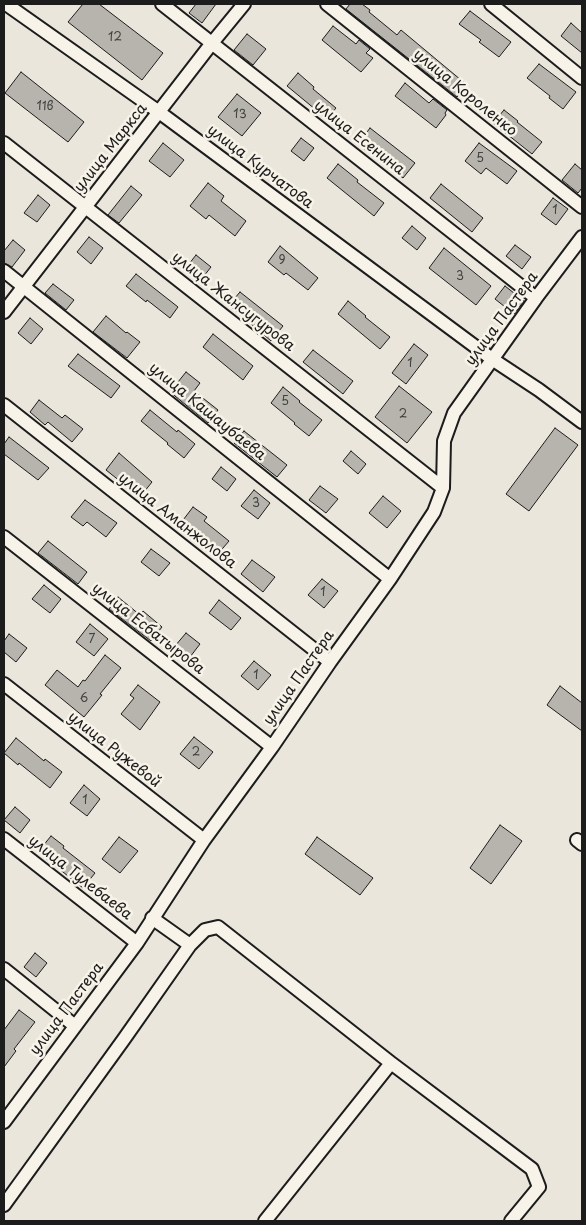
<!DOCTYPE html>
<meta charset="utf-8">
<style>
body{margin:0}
#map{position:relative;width:586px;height:1225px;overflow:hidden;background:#eae6dc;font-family:"Playpen Sans",sans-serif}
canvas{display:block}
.frame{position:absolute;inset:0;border:5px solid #1c1c1c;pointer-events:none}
</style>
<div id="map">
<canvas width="586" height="1225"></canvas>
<div class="frame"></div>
</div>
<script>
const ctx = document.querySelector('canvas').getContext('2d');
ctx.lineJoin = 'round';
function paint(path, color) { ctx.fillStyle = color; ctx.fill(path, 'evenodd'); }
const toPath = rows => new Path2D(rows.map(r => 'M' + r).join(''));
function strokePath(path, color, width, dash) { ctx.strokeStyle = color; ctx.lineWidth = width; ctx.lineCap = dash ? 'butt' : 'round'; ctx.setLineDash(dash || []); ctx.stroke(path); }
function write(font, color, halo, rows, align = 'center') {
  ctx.font = font + ' "Playpen Sans",sans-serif'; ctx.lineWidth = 5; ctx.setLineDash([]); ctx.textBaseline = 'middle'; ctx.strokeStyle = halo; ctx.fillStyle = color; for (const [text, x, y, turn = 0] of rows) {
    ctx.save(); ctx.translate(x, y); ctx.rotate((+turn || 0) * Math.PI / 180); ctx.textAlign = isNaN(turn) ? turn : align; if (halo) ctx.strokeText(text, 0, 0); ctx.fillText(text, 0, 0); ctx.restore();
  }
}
const building = toPath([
 [83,4,99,4,163,53,142,80,68,22,83,4],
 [196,4,216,4,202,23,189,13,196,4],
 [350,4,362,4,370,10,369,12,397,35,401,30,467,85,457,97,346,9,350,4],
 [470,11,511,42,499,57,479,42,481,40,459,24,470,11],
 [571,23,582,33,582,53,561,36,571,23],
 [333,26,356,44,359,40,370,49,366,53,373,58,361,72,322,40,333,26],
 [247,34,266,49,253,65,234,50,247,34],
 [539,64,576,92,563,109,549,98,550,96,527,78,539,64],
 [21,72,84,122,68,142,5,93,21,72],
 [298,73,314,87,313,89,336,108,327,119,287,86,298,73],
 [405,83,429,103,433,99,447,110,445,113,446,115,436,128,395,96,405,83],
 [237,94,261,113,242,136,218,117,237,94],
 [504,110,518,121,517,122,542,142,532,154,493,123,504,110],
 [370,128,415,163,403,178,358,144,370,128],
 [301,138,314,148,304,161,291,151,301,138],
 [163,143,184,160,170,177,149,161,163,143],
 [479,143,517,171,507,184,486,168,481,174,465,161,479,143],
 [338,164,358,180,357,182,384,203,374,216,327,178,338,164],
 [575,164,582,170,582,188,578,193,562,180,575,164],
 [208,183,224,196,221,201,246,221,235,236,209,215,206,219,190,206,208,183],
 [441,184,483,218,472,232,430,198,441,184],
 [131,186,142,195,119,223,108,215,131,186],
 [38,195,50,205,37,222,24,213,38,195],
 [553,198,568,209,556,225,541,214,553,198],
 [412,226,426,238,417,250,402,238,412,226],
 [89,237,103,248,91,264,77,252,89,237],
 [13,240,25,250,12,267,4,263,4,251,13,240],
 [515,245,531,257,522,269,506,256,515,245],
 [280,246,318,278,308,290,286,273,284,275,268,262,280,246],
 [444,248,491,286,476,305,429,268,444,248],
 [196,255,211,267,200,281,185,269,196,255],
 [136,274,178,307,170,318,147,300,146,302,126,286,136,274],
 [53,284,74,300,66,310,45,293,53,284],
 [505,286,524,301,514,314,495,299,505,286],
 [240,292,283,326,271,341,229,305,240,292],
 [348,301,366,316,365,317,390,337,380,349,338,314,348,301],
 [106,316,126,333,127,332,140,342,127,358,93,332,106,316],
 [30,318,43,329,31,344,18,333,30,318],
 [213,334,253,366,243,380,203,347,213,334],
 [414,344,428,355,406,384,392,373,414,344],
 [313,350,353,381,343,394,303,362,313,350],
 [78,354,120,386,111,398,68,366,78,354],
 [186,372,200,383,194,391,218,410,208,423,170,392,186,372],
 [399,386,432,412,407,443,375,417,399,386],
 [283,387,300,401,299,402,322,420,309,436,294,424,295,423,271,403,283,387],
 [39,400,62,418,65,415,83,429,72,442,48,422,45,425,30,412,39,400],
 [150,410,177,432,178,430,195,444,184,458,167,444,168,443,141,421,150,410],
 [555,428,578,445,529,511,506,494,555,428],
 [244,431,287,465,277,477,234,443,244,431],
 [9,437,49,468,38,480,4,454,4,444,9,437],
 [351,451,366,464,358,474,343,461,351,451],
 [119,453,152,482,140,497,106,470,119,453],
 [221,467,236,479,227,491,212,479,221,467],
 [320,486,338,499,326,513,309,500,320,486],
 [254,490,270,503,258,519,241,506,254,490],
 [383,496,401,511,387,528,369,513,383,496],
 [85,500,117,523,106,537,87,522,83,526,71,517,85,500],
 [193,507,207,517,204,521,229,541,217,555,197,539,198,538,180,524,193,507],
 [48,541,87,572,78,584,38,553,48,541],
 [151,549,170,563,159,576,141,562,151,549],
 [252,560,275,577,263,592,241,574,252,560],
 [322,579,338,591,324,608,308,595,322,579],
 [44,585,61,599,50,613,32,599,44,585],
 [118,597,140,615,143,611,162,627,151,641,109,609,118,597],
 [219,600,241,618,231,630,209,613,219,600],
 [90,624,108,639,94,656,76,642,90,624],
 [186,633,200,644,190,657,175,646,186,633],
 [9,634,27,648,16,662,4,652,4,641,9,634],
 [105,655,121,668,100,694,102,695,84,717,45,685,57,670,78,687,83,680,85,681,105,655],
 [254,661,271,675,258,690,241,676,254,661],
 [138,685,160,702,140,730,121,714,134,698,130,695,138,685],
 [560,686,582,703,582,731,547,705,560,686],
 [194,737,213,752,199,769,180,754,194,737],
 [16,738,44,761,45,759,62,772,50,788,19,763,18,765,4,753,16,738],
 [84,785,100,799,87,816,70,803,84,785],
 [15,807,30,820,20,833,4,820,15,807],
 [500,825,522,841,491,884,470,868,500,825],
 [51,836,64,846,63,848,95,873,83,888,38,852,51,836],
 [119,837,138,851,120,873,102,859,119,837],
 [317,837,373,878,360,895,305,854,317,837],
 [35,953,47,963,36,977,24,967,35,953],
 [19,1010,35,1022,14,1049,16,1051,4,1067,4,1030,19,1010]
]);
const minor = toPath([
 [6,4,159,112,492,359,539,390,582,422],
 [162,4,536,298],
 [327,4,582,207],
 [491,4,582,78],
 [4,143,443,488],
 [4,271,390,579],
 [4,312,212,43,244,4],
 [4,405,330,662],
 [4,537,272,747],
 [4,684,204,840],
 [4,839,137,943],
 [577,840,582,844],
 [152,918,190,945],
 [4,969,75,1026],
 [4,1122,137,943,204,840,272,747,330,662,390,579,434,512,443,488,444,441,454,413,536,298,582,237],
 [4,1205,124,1039,190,945,205,930,218,927,391,1063,532,1169,539,1187,511,1221],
 [265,1221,391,1063]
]);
const numberNames = [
 ["12",115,38],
 ["11в",45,107],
 ["13",240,115],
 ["5",480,159],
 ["1",555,211],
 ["9",282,261],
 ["3",460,277],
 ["1",410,364],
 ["5",285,402],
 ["2",403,415],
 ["3",256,504],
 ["1",323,593],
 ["7",92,640],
 ["1",256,676],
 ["6",84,699],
 ["2",196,753],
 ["1",85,801]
];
const streetNames = [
 ["улица Короленко",465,93,39],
 ["улица Есенина",359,138,38],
 ["улица Маркса",111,148,-52],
 ["улица Курчатова",260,167,37],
 ["улица Жансугурова",233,302,38],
 ["улица Пастера",502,319,-54],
 ["улица Кашаубаева",207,412,39],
 ["улица Аманжолова",177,521,38],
 ["улица Есбатырова",148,629,38],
 ["улица Пастера",299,678,-55],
 ["улица Ружевой",114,750,38],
 ["улица Тулебаева",80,878,38],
 ["улица Пастера",67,1009,-53]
];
paint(building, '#b6b4ac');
strokePath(building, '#1c1c1c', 1);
strokePath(minor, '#1c1c1c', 16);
strokePath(minor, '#f7f3e8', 12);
write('12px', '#424240', null, numberNames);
write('15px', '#1c1c1c', '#f7f3e8', streetNames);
</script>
